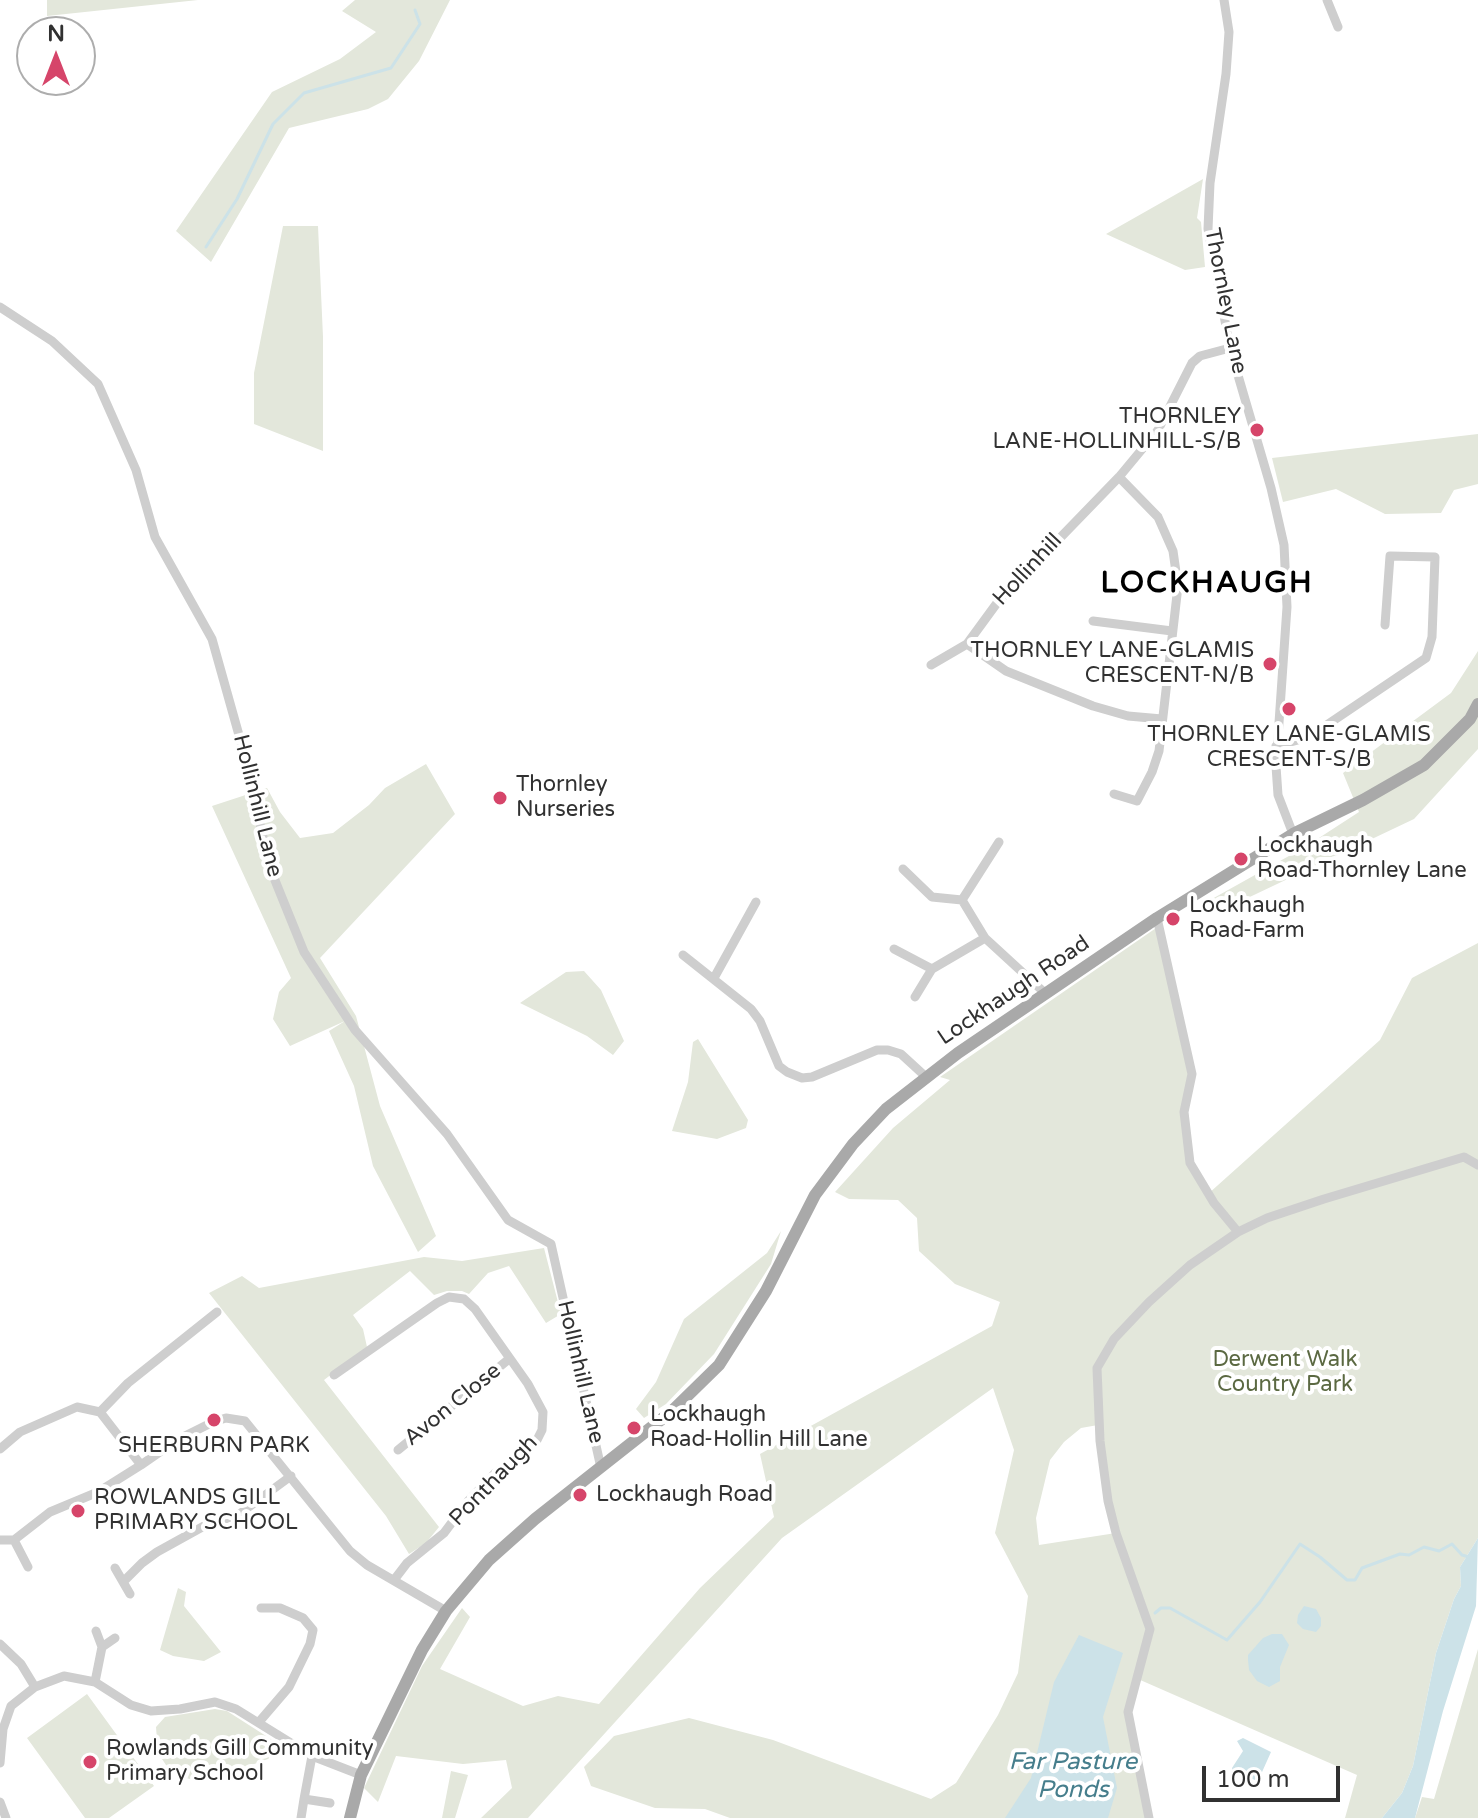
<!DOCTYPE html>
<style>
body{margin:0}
#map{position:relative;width:1478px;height:1818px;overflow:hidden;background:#fff;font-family:"Varela Round",sans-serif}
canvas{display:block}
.north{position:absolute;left:16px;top:16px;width:80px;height:80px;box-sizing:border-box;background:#fff;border:2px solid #adadad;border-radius:50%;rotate:0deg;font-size:22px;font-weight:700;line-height:32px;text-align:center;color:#313131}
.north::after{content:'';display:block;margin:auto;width:28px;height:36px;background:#d6456a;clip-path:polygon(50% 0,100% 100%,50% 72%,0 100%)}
.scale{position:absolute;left:1202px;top:1766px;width:138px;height:36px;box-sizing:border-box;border:4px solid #313131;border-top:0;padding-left:10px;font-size:24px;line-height:28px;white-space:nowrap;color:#313131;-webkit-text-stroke:6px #fff;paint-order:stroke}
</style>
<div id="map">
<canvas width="1478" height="1818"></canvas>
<div class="north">N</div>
<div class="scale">100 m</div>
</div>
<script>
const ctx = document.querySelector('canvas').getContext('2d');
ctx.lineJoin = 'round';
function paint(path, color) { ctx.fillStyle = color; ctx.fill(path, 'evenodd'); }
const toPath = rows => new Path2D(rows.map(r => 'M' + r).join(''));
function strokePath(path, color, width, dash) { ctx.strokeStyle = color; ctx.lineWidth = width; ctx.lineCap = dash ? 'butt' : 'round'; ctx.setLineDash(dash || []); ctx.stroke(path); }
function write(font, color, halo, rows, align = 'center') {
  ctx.font = font + ' "Varela Round",sans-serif'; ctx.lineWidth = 8; ctx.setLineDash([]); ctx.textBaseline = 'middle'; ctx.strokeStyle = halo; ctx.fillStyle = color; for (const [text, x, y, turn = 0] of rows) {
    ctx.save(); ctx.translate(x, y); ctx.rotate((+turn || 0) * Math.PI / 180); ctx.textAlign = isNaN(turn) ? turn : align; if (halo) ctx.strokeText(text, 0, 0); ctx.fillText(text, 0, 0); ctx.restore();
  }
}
const green = toPath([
 [47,0,198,0,47,16],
 [355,0,450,0,419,61,388,99,368,109,289,128,211,262,176,231,272,92,340,59,376,32,342,11],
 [1203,179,1197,218,1201,222,1205,267,1185,270,1106,234],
 [283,226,318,226,323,337,323,451,254,424,254,373],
 [1478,434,1478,484,1454,490,1441,513,1385,514,1336,489,1283,502,1272,458],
 [1478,651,1478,749,1414,819,1216,913,1203,904,1305,847,1359,812,1343,773,1451,693],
 [426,764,455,814,320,958,356,1016,380,1106,436,1236,418,1252,373,1166,354,1086,329,1031,345,1021,290,1046,273,1019,279,992,291,978,212,806,267,788,280,812,300,838,333,833,369,805,385,788],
 [1159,926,1192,1074,1184,1112,1190,1163,1208,1194,1380,1040,1412,978,1478,943,1478,1538,1460,1567,1461,1586,1454,1599,1436,1653,1413,1766,1402,1793,1382,1818,1345,1818,1357,1775,1138,1679,1128,1712,1149,1818,730,1818,705,1809,655,1808,591,1786,584,1767,614,1736,689,1718,773,1740,931,1799,956,1783,998,1715,1018,1673,1028,1596,995,1533,1014,1450,993,1388,782,1538,528,1818,481,1818,512,1788,506,1760,463,1764,396,1756,378,1802,364,1788,422,1666,462,1608,470,1617,440,1669,523,1706,558,1696,599,1704,700,1588,774,1517,760,1454,992,1326,1000,1302,955,1284,919,1251,917,1218,898,1200,849,1199,835,1192,893,1128,950,1080,940,1077],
 [1098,1425,1116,1533,1039,1545,1036,1518,1050,1460,1064,1442,1081,1428],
 [584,971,601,990,624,1041,613,1055,587,1036,520,1003,566,972],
 [698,1039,748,1120,746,1128,717,1139,672,1131,688,1082,693,1042],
 [781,1231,771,1264,714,1354,666,1404,644,1418,636,1409,656,1382,684,1319,767,1253],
 [544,1248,561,1314,546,1323,509,1266,488,1273,469,1294,462,1291,447,1291,434,1295,410,1271,353,1315,363,1329,367,1347,324,1380,439,1527,426,1543,409,1554,386,1516,209,1293,242,1276,259,1288,424,1257,462,1261],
 [178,1588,186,1592,184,1606,221,1652,204,1661,173,1656,160,1650],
 [1478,1649,1478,1818,1415,1818,1422,1797,1434,1799],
 [87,1694,154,1786,109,1818,85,1818,27,1738],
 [215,1709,227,1711,277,1743,279,1749,268,1759,216,1778,198,1781,182,1777,168,1768,158,1753,156,1727,165,1717],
 [451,1771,468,1775,455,1818,442,1818]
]);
const water = toPath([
 [1478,1538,1476,1606,1443,1711,1415,1818,1382,1818,1402,1793,1413,1766,1436,1653,1454,1599,1461,1586,1460,1567],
 [1304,1606,1316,1609,1321,1618,1321,1626,1316,1632,1303,1629,1297,1623,1298,1615],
 [1272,1634,1282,1634,1289,1645,1280,1667,1280,1681,1269,1687,1257,1681,1249,1670,1248,1660,1248,1655,1263,1638],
 [1079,1635,1123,1653,1103,1717,1117,1788,1108,1818,1005,1818,1031,1778,1054,1682],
 [1243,1738,1271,1752,1258,1781,1233,1772,1232,1768,1243,1751,1237,1741]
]);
const stream = toPath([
 [206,247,237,199,273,124,304,93,391,68,420,24,415,10],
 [1155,1613,1161,1608,1170,1608,1227,1640,1260,1602,1300,1544,1320,1557,1347,1580,1355,1580,1362,1568,1400,1554,1409,1555,1424,1547,1439,1551,1452,1544,1462,1555,1469,1557]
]);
const minor = toPath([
 [1224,0,1229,32,1226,74,1210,183,1208,229,1230,348,1271,488,1284,545,1287,607,1276,766,1278,795,1293,834],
 [1327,0,1338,27],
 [0,307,52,341,98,384,136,470,155,537,212,639,244,753,270,868,304,952,355,1030,447,1134,508,1220,551,1244,601,1468],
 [1093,621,1172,631],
 [931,665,967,644],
 [1162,719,1128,716,1093,706,1006,671,967,644,997,603,1119,477,1158,430,1192,363,1200,356,1230,348],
 [1276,746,1309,737,1426,658,1432,637,1435,557,1390,556,1385,625],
 [1114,794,1137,801,1152,772,1159,751,1178,586,1173,551,1158,517,1119,477],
 [903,869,932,897,962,900],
 [985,938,962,900,999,842],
 [894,949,932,969,985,938,1046,994],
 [683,955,751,1009,760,1021,779,1066,787,1072,802,1078,812,1077,877,1050,888,1050,901,1054,925,1076],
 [714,978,756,902],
 [915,997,932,969],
 [1238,1232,1267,1218,1324,1199,1464,1157,1478,1165],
 [334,1375,437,1303,449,1297,464,1299,475,1309,528,1384,543,1412,542,1430,537,1440,495,1473,468,1501,444,1533,407,1563,394,1580],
 [100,1412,128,1383,217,1312],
 [0,1449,20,1432,77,1407,100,1412,141,1465,177,1440,213,1422,226,1418,245,1421,350,1551,367,1565,446,1611],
 [398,1450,509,1359],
 [0,1540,14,1540,50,1512,98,1492,141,1465],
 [14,1540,28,1567],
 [115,1568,130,1594],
 [123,1582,142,1563,157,1552,204,1526,238,1515,291,1476],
 [0,1644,21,1664,35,1687],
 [102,1647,115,1638],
 [95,1682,131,1705,151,1711,180,1709,215,1702,236,1709,312,1756,361,1775],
 [259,1722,289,1687,310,1644,313,1630,303,1618,280,1608,261,1608],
 [0,1763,3,1729,11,1706,35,1687,64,1676,95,1682,102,1647,96,1631],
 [304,1799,312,1756],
 [0,1802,6,1818],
 [301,1818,304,1799,330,1803],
 [1149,1818,1128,1712,1150,1629,1116,1533,1108,1501,1100,1441,1097,1368,1114,1339,1149,1302,1190,1265,1238,1232,1214,1203,1190,1163,1184,1112,1192,1074,1157,918]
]);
const major = toPath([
 [350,1818,361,1775,422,1650,446,1611,489,1560,535,1519,672,1411,719,1365,766,1291,815,1195,853,1144,886,1109,958,1053,1157,918,1293,834,1363,800,1424,765,1470,719,1478,704]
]);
const markers = [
 [1257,430,8,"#d6456a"],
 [1270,664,8,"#d6456a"],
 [1289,709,8,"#d6456a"],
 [500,798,8,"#d6456a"],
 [1241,859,8,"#d6456a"],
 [1173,919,8,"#d6456a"],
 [214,1420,8,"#d6456a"],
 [634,1428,8,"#d6456a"],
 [580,1495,8,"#d6456a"],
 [78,1511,8,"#d6456a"],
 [90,1762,8,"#d6456a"]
];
const streetNames = [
 ["Thornley Lane",1225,301,79],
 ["Hollinhill",1028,570,-47],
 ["Hollinhill Lane",257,806,76],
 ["Lockhaugh Road",1014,991,-34],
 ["Hollinhill Lane",580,1372,77],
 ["Avon Close",453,1405,-39],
 ["Ponthaugh",494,1481,-46]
];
const poiNames = [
 ["THORNLEY",1241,417,"right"],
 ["LANE-HOLLINHILL-S/B",1241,442,"right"],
 ["THORNLEY LANE-GLAMIS",1254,651,"right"],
 ["CRESCENT-N/B",1254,676,"right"],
 ["THORNLEY LANE-GLAMIS",1289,735,"center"],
 ["CRESCENT-S/B",1289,760,"center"],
 ["Thornley",516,785],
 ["Nurseries",516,810],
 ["Lockhaugh",1257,846],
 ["Road-Thornley Lane",1257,871],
 ["Lockhaugh",1189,906],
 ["Road-Farm",1189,931],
 ["Lockhaugh",650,1415],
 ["Road-Hollin Hill Lane",650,1440],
 ["SHERBURN PARK",214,1446,"center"],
 ["Lockhaugh Road",596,1495],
 ["ROWLANDS GILL",94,1498],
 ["PRIMARY SCHOOL",94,1523],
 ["Rowlands Gill Community",106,1749],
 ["Primary School",106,1774]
];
const parkNames = [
 ["Derwent Walk",1285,1360],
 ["Country Park",1285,1385]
];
const waterNames = [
 ["Far Pasture",1073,1763],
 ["Ponds",1073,1791]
];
const districtNames = [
 ["LOCKHAUGH",1207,584]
];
paint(green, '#e3e7db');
paint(water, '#cce2e8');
strokePath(stream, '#cce2e8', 3);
strokePath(minor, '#cecece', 9);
strokePath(major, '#a9a9a9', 12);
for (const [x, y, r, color] of markers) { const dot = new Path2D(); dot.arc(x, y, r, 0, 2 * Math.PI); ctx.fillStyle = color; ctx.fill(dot); strokePath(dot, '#fff', 3); }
write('22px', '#313131', '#fff', streetNames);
write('22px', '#313131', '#fff', poiNames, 'left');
write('22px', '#5b6942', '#fff', parkNames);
write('italic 24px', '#467e8c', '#fff', waterNames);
ctx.letterSpacing = '2px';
write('bold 30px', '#000', '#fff', districtNames);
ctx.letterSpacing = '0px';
</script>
